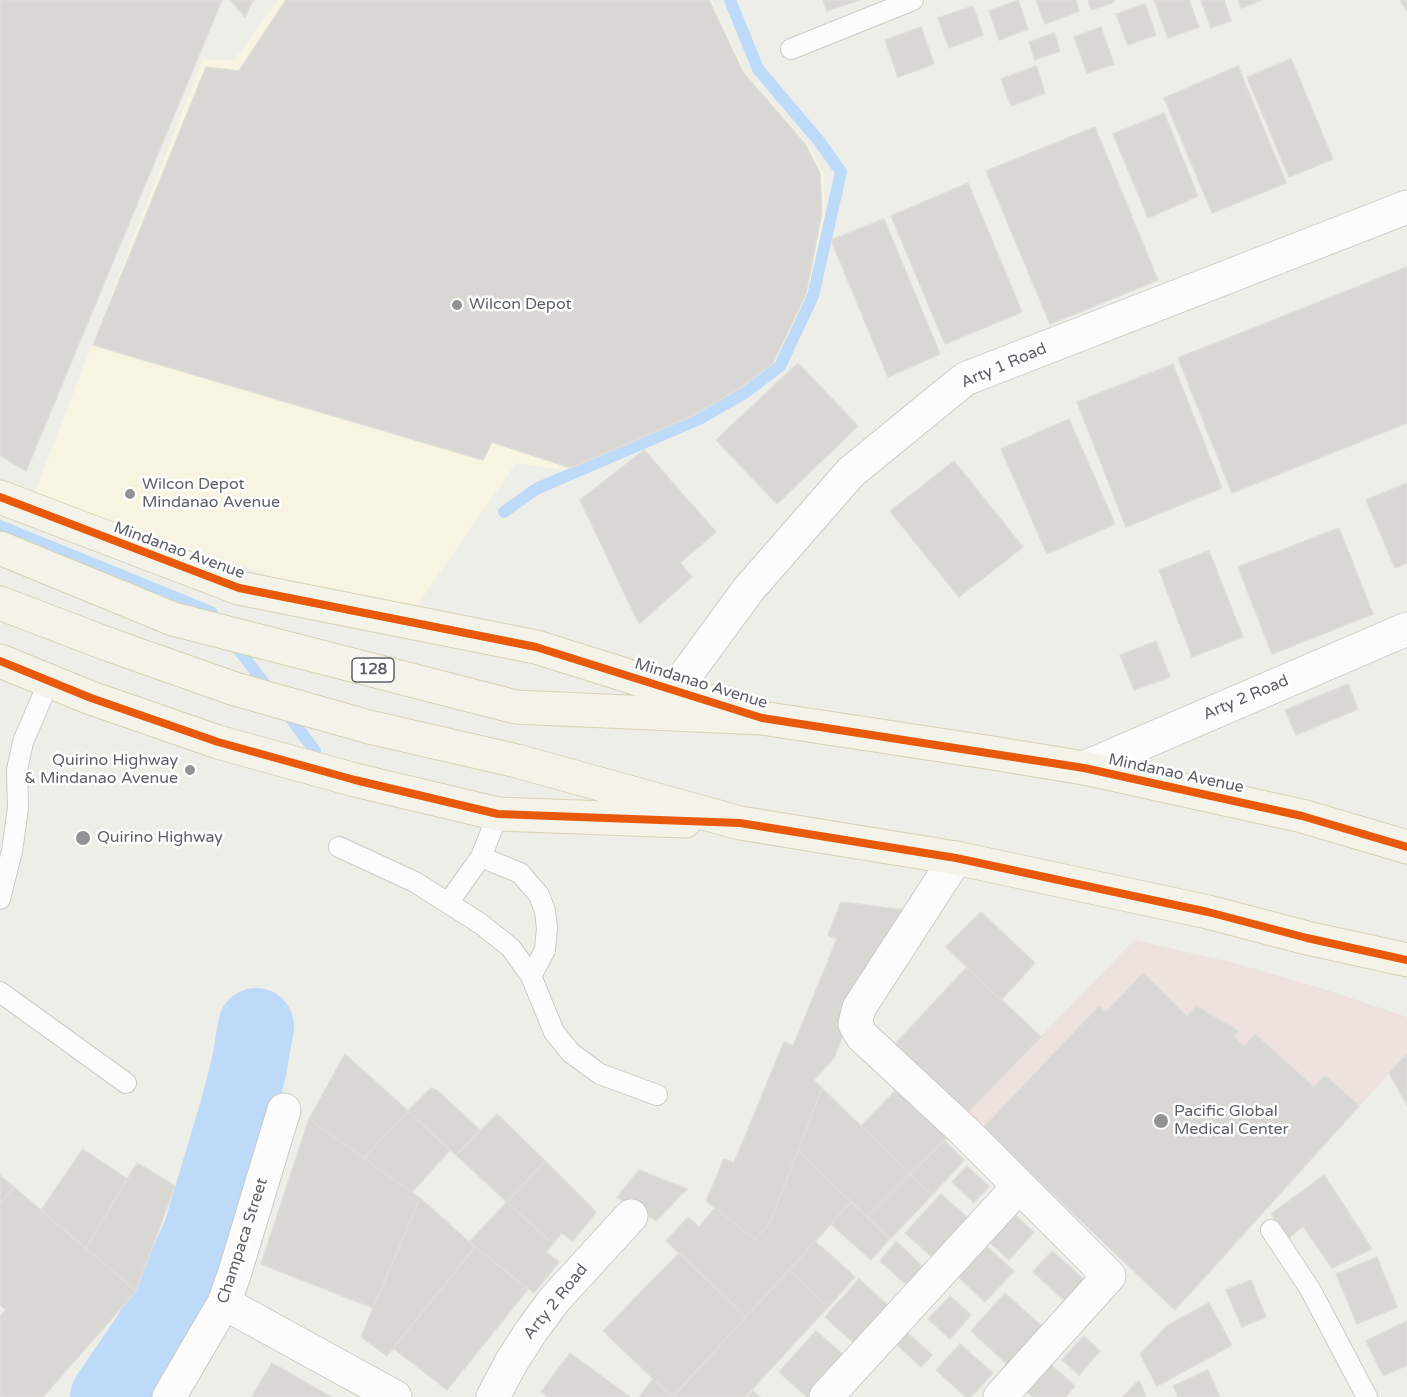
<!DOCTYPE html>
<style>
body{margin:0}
canvas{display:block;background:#eeeee9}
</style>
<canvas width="1407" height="1397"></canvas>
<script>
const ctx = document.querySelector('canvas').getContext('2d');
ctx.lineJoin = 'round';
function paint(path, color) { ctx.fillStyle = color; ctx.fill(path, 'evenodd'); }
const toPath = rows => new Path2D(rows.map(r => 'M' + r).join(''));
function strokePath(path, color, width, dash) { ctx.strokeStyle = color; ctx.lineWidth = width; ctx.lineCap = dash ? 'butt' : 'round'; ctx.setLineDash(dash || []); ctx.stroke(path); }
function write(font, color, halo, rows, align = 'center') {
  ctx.font = font + ' "Varela Round",sans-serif'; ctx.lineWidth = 5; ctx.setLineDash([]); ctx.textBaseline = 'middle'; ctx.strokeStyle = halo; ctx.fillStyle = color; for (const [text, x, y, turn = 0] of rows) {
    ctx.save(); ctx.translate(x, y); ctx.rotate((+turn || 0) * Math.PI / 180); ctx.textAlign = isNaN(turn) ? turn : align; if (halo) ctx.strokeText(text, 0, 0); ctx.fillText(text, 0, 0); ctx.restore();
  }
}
const commercial = toPath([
 [278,0,711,0,744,71,807,143,823,172,825,213,812,291,779,362,750,386,695,418,571,471,516,463,406,621,33,497,203,59,234,61]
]);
const medical = toPath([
 [1134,940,1235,963,1324,989,1407,1017,1407,1054,1175,1310,967,1113]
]);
const stream = toPath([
 [504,512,536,489,699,419,746,392,780,366,813,296,841,172,819,141,758,69,730,0],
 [0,526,211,612,219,623],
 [233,642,270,691],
 [286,712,315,751]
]);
const river = toPath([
 [108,1397,151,1334,180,1280,201,1233,238,1109,249,1067,256,1026]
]);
const building = toPath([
 [0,0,222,0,26,471,0,455,0,0],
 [230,0,253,0,245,17,230,0],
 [286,0,709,0,743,72,806,145,820,173,822,213,806,294,773,363,739,389,692,416,571,468,492,442,483,460,93,345,206,67,239,71,286,0],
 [823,0,860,0,827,11,823,0],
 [1018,0,1028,29,999,40,989,11,1018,0],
 [1036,0,1076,0,1079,11,1045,24,1036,0],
 [1088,0,1113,0,1114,2,1091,10,1088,0],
 [1154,0,1189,0,1199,27,1168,38,1154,0],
 [1204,0,1224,0,1231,21,1211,28,1201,1,1204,0],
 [1238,0,1262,0,1241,8,1238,0],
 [1400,0,1407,0,1407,11,1400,0],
 [1145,4,1156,35,1128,45,1116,14,1145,4],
 [973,6,983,35,949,48,938,18,973,6],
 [921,27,934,64,898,77,885,40,921,27],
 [1101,27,1114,64,1087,73,1074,37,1101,27],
 [1054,33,1060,51,1035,60,1029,42,1054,33],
 [1291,59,1333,159,1289,177,1247,77,1291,59],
 [1036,66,1045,93,1011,106,1001,79,1036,66],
 [1238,66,1286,183,1212,213,1164,98,1238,66],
 [1164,113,1198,196,1148,218,1113,134,1164,113],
 [1095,127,1158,280,1050,324,986,171,1095,127],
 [968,183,1022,312,945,344,891,216,968,183],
 [884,219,940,354,888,377,831,240,884,219],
 [1407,267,1407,423,1232,493,1178,358,1407,267],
 [798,363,858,426,777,504,716,440,798,363],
 [1173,364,1222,488,1126,527,1077,402,1173,364],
 [1069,419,1115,524,1047,554,1001,449,1069,419],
 [644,450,716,532,680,563,692,577,639,624,580,500,644,450],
 [954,461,1023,547,959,597,890,511,954,461],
 [1407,483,1407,563,1395,568,1366,500,1407,483],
 [1339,528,1373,614,1272,654,1238,567,1339,528],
 [1209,551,1243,637,1192,657,1159,570,1209,551],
 [1156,641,1170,677,1134,690,1120,655,1156,641],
 [1348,684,1358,709,1296,735,1285,710,1348,684],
 [841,902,905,910,870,965,834,1058,814,1080,822,1088,770,1223,755,1239,706,1201,724,1159,734,1163,784,1042,793,1046,837,939,828,935,841,902],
 [981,912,1035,963,1001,1000,946,947,981,912],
 [967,967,1041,1037,967,1113,895,1044,967,967],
 [1143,973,1187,1016,1196,1006,1239,1031,1233,1036,1244,1046,1255,1034,1314,1087,1325,1075,1359,1106,1175,1310,983,1128,1099,1006,1106,1012,1143,973],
 [345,1054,408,1111,364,1158,309,1119,345,1054],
 [1407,1054,1407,1105,1389,1073,1407,1054],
 [902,1084,952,1133,910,1174,861,1126,902,1084],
 [431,1088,438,1091,481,1131,456,1155,408,1111,431,1088],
 [822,1088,910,1174,867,1217,798,1150,822,1088],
 [408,1111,450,1150,412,1192,364,1158,408,1111],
 [497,1114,545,1161,507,1202,456,1155,497,1114],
 [309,1119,420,1198,373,1308,261,1264,309,1119],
 [944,1140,964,1160,932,1195,910,1174,944,1140],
 [83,1149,127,1179,86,1248,41,1210,83,1149],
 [798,1150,851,1202,746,1317,666,1241,688,1217,699,1227,715,1208,755,1239,770,1223,798,1150],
 [545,1161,596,1212,573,1241,561,1233,553,1244,507,1202,545,1161],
 [137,1163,175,1186,136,1291,86,1248,137,1163],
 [967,1166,989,1186,974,1203,952,1182,967,1166],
 [639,1170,687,1189,656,1221,617,1197,639,1170],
 [910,1174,932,1195,890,1239,867,1217,910,1174],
 [0,1175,14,1187,0,1204,0,1175],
 [1324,1175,1372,1249,1332,1268,1303,1226,1289,1238,1271,1214,1324,1175],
 [14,1187,136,1291,43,1397,0,1397,0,1316,6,1310,0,1305,0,1204,14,1187],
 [941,1194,968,1218,932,1257,905,1233,941,1194],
 [420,1198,475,1247,387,1356,361,1337,420,1198],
 [507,1202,553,1244,546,1252,559,1262,534,1293,469,1242,507,1202],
 [851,1202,890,1239,871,1260,831,1224,851,1202],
 [1012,1212,1034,1232,1009,1260,987,1240,1012,1212],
 [815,1241,855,1277,828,1307,789,1270,815,1241],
 [896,1241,928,1272,912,1290,880,1261,896,1241],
 [982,1242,1014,1271,985,1302,954,1273,982,1242],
 [475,1247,528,1289,447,1390,393,1348,475,1247],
 [1052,1251,1087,1282,1067,1303,1033,1272,1052,1251],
 [679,1253,746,1317,672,1397,603,1331,679,1253],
 [1377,1257,1397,1307,1357,1324,1336,1274,1377,1257],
 [789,1270,828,1307,745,1397,673,1397,789,1270],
 [859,1279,891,1308,857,1346,825,1317,859,1279],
 [1251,1280,1266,1317,1242,1327,1226,1290,1251,1280],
 [1005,1293,1045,1329,1010,1367,971,1331,1005,1293],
 [950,1296,971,1315,950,1339,928,1319,950,1296],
 [1209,1303,1232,1345,1157,1386,1140,1354,1168,1325,1209,1303],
 [1407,1321,1407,1365,1383,1376,1366,1341,1407,1321],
 [902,1328,932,1355,921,1367,891,1339,902,1328],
 [816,1331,846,1357,807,1397,779,1372,816,1331],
 [1084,1336,1100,1351,1079,1375,1062,1360,1084,1336],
 [960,1344,993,1373,971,1397,966,1397,936,1370,960,1344],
 [570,1353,630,1397,548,1397,541,1392,570,1353],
 [1048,1362,1075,1386,1066,1397,1033,1397,1024,1389,1048,1362],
 [272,1363,331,1397,252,1397,272,1363],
 [1208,1370,1220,1397,1178,1397,1173,1386,1208,1370],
 [653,1379,672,1397,639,1397,653,1379],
 [1139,1380,1146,1397,1123,1397,1139,1380],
 [753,1391,760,1397,748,1397,753,1391]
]);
const service = toPath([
 [791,49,913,0],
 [339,847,415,882,481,924,511,948,531,976,554,1032,571,1053,600,1074,657,1095],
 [481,857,520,873,539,895,545,911,547,928,545,950,531,976],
 [0,899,12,851,18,808,17,770,23,742,49,681],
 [448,903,481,857,498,814],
 [0,992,126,1083],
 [1271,1230,1310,1289,1367,1397]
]);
const minor = toPath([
 [674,691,748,590,851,472,965,379,1407,207],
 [1084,768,1407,629],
 [956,858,859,1008,855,1024,862,1036,963,1130,1109,1276,1000,1397],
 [224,1303,395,1397],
 [169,1397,224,1303,234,1275,284,1110],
 [493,1397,512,1361,532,1330,555,1299,631,1216],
 [826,1397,1019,1186]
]);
const primary = toPath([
 [0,497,239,588,536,647,715,703],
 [0,548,173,619,516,707,762,718,986,752,1084,768,1302,816,1407,847],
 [0,603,110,645,235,689,369,727,517,761,740,823,956,858,1208,912,1307,938,1407,960],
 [0,661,91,698,218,742,355,780,498,814,685,821]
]);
const cycleway = toPath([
 [0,497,239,588,536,647,762,718,1084,768,1302,816,1407,847],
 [0,661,91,698,218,742,355,780,498,814,740,823,956,858,1208,912,1307,938,1407,960]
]);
const markers = [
 [457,305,6,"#909294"],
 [130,494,6,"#909294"],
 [190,770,6,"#909294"],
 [83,838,8,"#909294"],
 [1161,1121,8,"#909294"]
];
const shields = [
 [373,670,42]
];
const shieldNames = [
 ["128",373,670]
];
const poiNames = [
 ["Wilcon Depot",469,305],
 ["Wilcon Depot",142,485],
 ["Mindanao Avenue",142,503],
 ["Quirino Highway",178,761,"right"],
 ["& Mindanao Avenue",178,779,"right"],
 ["Quirino Highway",97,838],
 ["Pacific Global",1174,1112],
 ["Medical Center",1174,1130]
];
const streetNames = [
 ["Arty 1 Road",1004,366,-23],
 ["Mindanao Avenue",179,551,20],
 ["Mindanao Avenue",701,684,17],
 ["Arty 2 Road",1246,698,-23],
 ["Mindanao Avenue",1176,774,12],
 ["Champaca Street",243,1241,-72],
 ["Arty 2 Road",556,1302,-51]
];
paint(commercial, '#f7f5e2');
paint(medical, '#ede2de');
strokePath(stream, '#bddaf8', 12);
strokePath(river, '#bddaf8', 76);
paint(building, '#d8d7d4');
strokePath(building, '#deddd8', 1.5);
strokePath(service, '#cacbc9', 22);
strokePath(minor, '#cacbc9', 35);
strokePath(primary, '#d7d1b5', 35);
strokePath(service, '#fcfcfc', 20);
strokePath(minor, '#fcfcfc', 33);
strokePath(primary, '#f3f3e9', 33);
strokePath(cycleway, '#e8590c', 8);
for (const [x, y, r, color] of markers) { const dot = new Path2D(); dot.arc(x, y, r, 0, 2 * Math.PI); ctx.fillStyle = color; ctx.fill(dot); strokePath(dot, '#fff', 2); }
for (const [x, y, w] of shields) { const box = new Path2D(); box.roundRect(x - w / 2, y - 12, w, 24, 4.5); ctx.fillStyle = '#fff'; ctx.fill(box); strokePath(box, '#5d6167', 1.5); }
write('bold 15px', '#5d6167', null, shieldNames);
write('16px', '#5d6167', '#fff', poiNames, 'left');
write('16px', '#5d6167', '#fff', streetNames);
</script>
